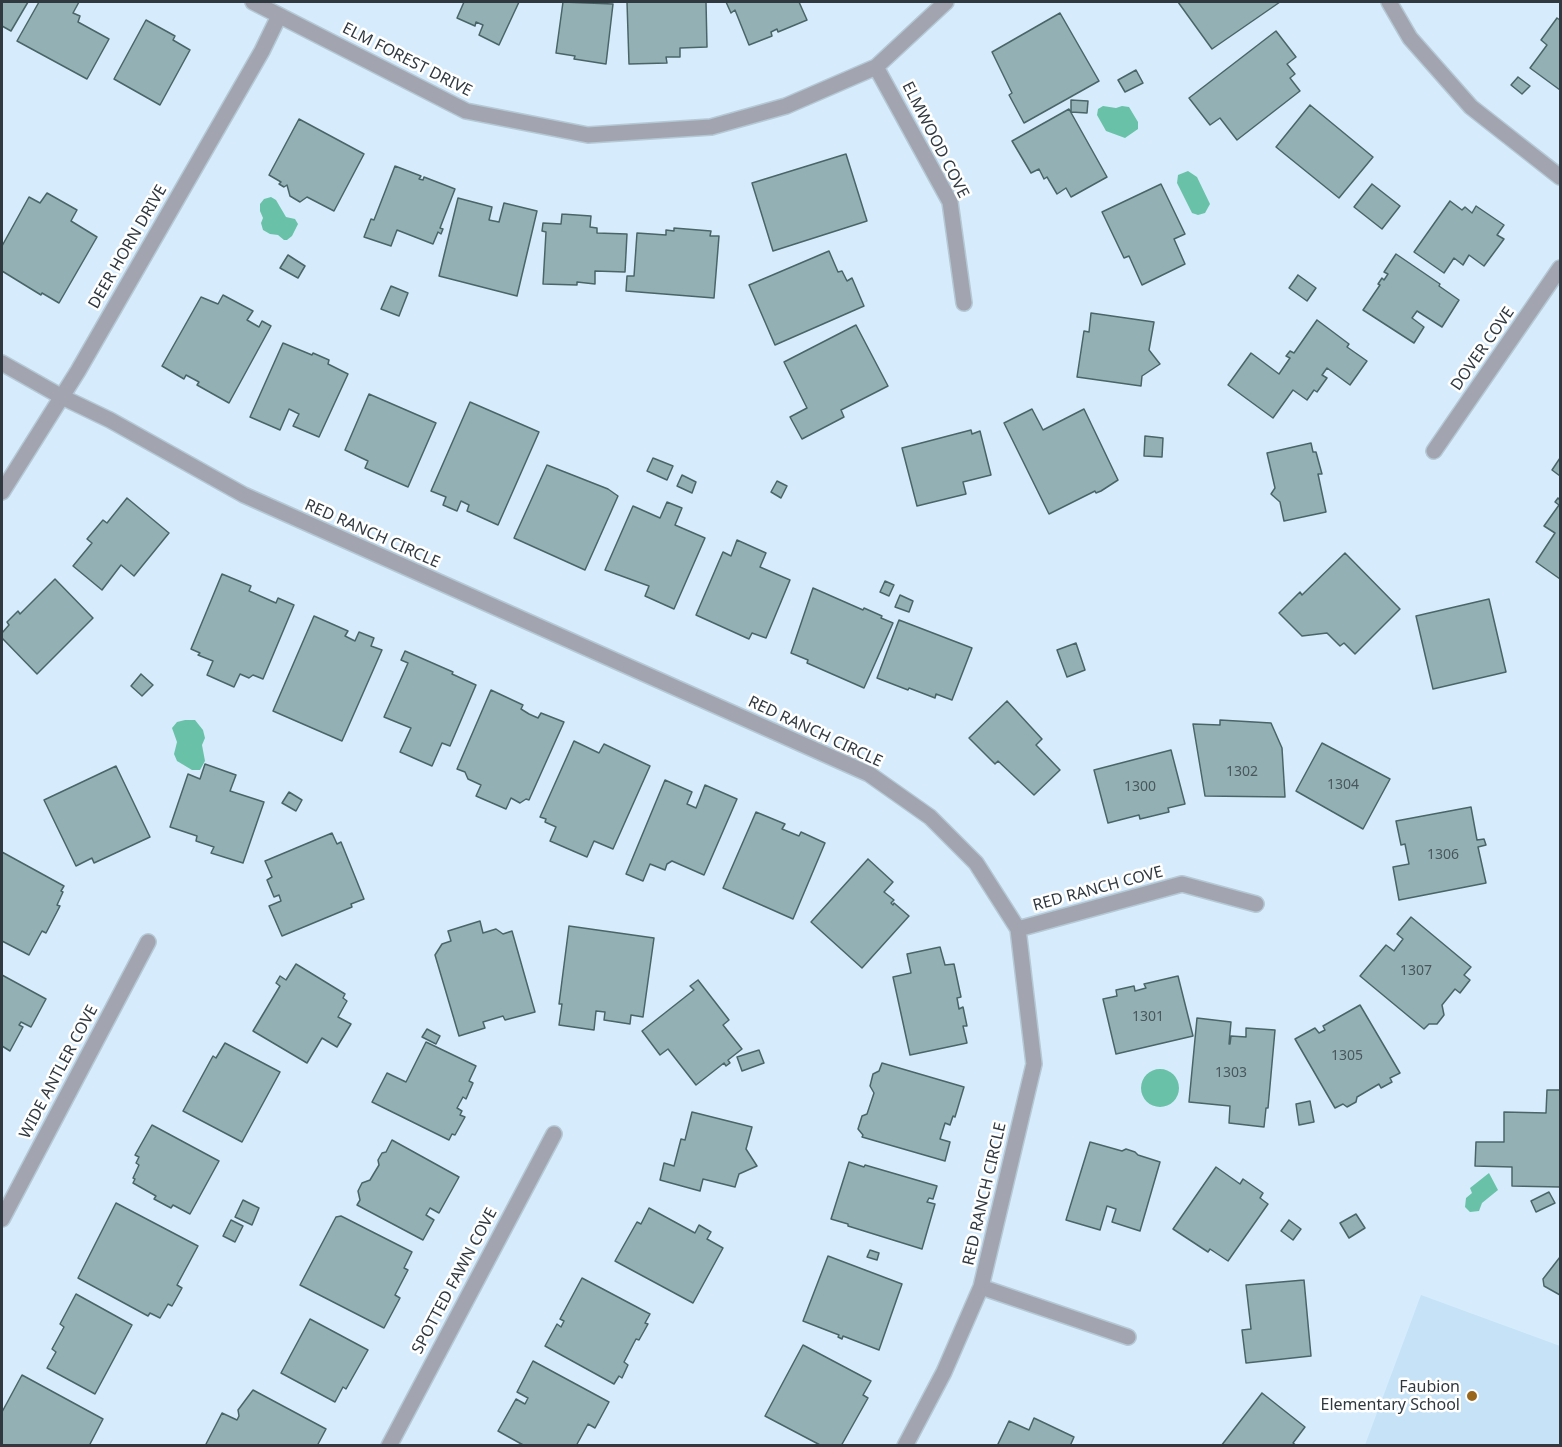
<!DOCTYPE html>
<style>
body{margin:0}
#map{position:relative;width:1562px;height:1447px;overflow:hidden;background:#d6ecfc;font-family:"Noto Sans",sans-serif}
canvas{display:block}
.frame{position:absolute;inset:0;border:3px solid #303940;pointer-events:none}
</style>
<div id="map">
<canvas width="1562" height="1447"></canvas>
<div class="frame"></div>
</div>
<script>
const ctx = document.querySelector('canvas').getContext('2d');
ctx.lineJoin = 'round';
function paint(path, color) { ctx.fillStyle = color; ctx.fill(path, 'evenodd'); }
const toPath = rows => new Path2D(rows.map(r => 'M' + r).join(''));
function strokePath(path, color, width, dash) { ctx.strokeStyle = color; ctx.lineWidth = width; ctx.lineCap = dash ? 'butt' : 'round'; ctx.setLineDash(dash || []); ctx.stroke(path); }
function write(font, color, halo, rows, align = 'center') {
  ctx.font = font + ' "Noto Sans",sans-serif'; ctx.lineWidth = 5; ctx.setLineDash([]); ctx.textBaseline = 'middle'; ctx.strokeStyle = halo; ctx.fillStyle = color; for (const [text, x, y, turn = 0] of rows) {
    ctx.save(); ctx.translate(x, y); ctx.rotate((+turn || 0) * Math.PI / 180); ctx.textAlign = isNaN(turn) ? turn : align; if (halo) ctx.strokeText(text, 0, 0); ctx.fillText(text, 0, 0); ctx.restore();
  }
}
const built = toPath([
 [1421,1295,1560,1346,1560,1445,1365,1445]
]);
const water = toPath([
 [1103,106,1116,108,1122,106,1129,107,1138,122,1138,129,1125,138,1106,131,1097,115,1098,109],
 [1188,171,1197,177,1210,204,1205,213,1198,215,1192,213,1177,183,1178,175],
 [271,197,276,200,286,217,295,219,298,224,292,236,287,240,284,240,278,235,270,234,263,230,261,223,263,218,260,211,260,204,264,199],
 [185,720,195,720,203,730,205,738,202,745,205,761,200,770,192,770,177,761,174,754,177,742,172,728,177,722],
 '1141 1088a19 19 0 1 1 38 0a19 19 0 1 1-38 0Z',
 [1489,1173,1498,1190,1482,1203,1479,1211,1470,1212,1465,1207,1466,1198,1472,1193,1470,1188]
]);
const building = toPath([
 [2,2,28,2,11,31,2,26,2,2],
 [39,2,79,2,73,13,80,16,78,22,109,39,87,79,17,41,39,2],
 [464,2,519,2,499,45,479,35,483,25,476,22,475,26,457,18,464,2],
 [563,2,613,4,606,64,574,59,575,56,556,53,563,2],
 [627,2,706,2,707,47,680,48,680,57,666,57,667,63,629,64,627,2],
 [726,2,799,2,807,20,778,32,777,29,771,32,772,36,749,45,735,10,731,13,726,2],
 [1178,2,1280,2,1212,49,1178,2],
 [1060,13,1099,81,1024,123,1009,95,1012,93,992,52,1060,13],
 [1557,18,1560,20,1560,90,1530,68,1547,45,1541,40,1557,18],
 [146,20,175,36,173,40,190,50,160,105,114,79,146,20],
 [1276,31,1296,57,1287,64,1295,74,1290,78,1300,91,1237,140,1220,118,1210,125,1189,98,1276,31],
 [1136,70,1143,83,1125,92,1118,80,1136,70],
 [1518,77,1530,86,1522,94,1511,85,1518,77],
 [1071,100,1088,101,1087,113,1071,112,1071,100],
 [1310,105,1373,157,1339,198,1276,147,1310,105],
 [1069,109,1107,177,1071,197,1066,188,1057,194,1047,177,1044,179,1039,169,1031,173,1012,141,1069,109],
 [299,119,364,154,334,211,307,197,300,202,290,196,287,185,284,187,279,184,281,182,269,175,299,119],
 [846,154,867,221,773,251,752,183,846,154],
 [395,166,421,176,419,179,423,180,424,177,455,189,440,228,443,229,441,234,438,232,433,244,397,230,391,246,364,237,371,219,374,220,395,166],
 [1161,184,1185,234,1174,239,1185,264,1142,285,1129,256,1124,258,1102,212,1161,184],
 [1372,184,1400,206,1382,229,1354,207,1372,184],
 [47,193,77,210,71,221,97,237,59,303,42,293,41,295,2,271,2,246,29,197,40,203,47,193],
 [458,198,492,207,489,220,499,222,504,203,537,211,517,296,439,276,458,198],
 [1450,201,1462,210,1465,207,1472,213,1476,206,1504,225,1497,235,1504,239,1484,266,1469,255,1463,265,1454,258,1444,273,1414,252,1450,201],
 [562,214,591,216,590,227,597,228,597,233,627,234,625,272,595,271,595,284,577,282,577,285,543,284,546,232,542,231,543,223,561,224,562,214],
 [674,228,711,231,710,236,719,236,714,298,626,291,627,276,634,276,637,233,666,235,666,230,674,231,674,228],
 [829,251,838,272,842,271,847,281,852,278,864,306,775,345,749,285,829,251],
 [1396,254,1440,284,1439,286,1459,300,1442,327,1417,311,1412,318,1424,327,1414,343,1363,310,1380,285,1378,284,1382,278,1384,280,1388,274,1384,272,1396,254],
 [288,255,305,266,298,278,280,268,288,255],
 [1298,275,1316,288,1307,301,1289,288,1298,275],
 [391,286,408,293,399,316,381,309,391,286],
 [223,295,253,311,247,320,259,327,262,321,271,326,229,403,197,385,199,382,186,375,184,379,162,366,201,297,218,304,223,295],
 [1091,313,1154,322,1149,350,1160,364,1142,376,1141,386,1077,377,1084,331,1089,332,1091,313],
 [1317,320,1349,344,1347,347,1367,361,1350,385,1327,368,1322,375,1327,378,1317,392,1314,390,1307,400,1293,390,1273,418,1228,385,1251,353,1279,374,1290,358,1286,356,1290,351,1294,353,1317,320],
 [856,325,888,386,841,410,844,417,802,439,790,417,807,408,784,362,856,325],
 [283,343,312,355,313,353,329,360,328,364,348,374,319,437,293,426,299,414,289,409,280,430,250,417,283,343],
 [369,394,436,423,408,487,365,468,368,461,345,450,369,394],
 [470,402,539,432,498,525,467,511,469,505,461,501,457,511,443,505,446,497,431,491,470,402],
 [1032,409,1043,430,1084,409,1118,480,1101,491,1096,493,1095,491,1049,514,1004,423,1032,409],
 [971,430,972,434,980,431,991,475,963,482,966,494,917,506,902,448,971,430],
 [1145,436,1163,438,1162,457,1144,456,1145,436],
 [1311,443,1313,452,1316,452,1322,474,1318,474,1326,512,1284,521,1280,502,1271,494,1275,488,1267,453,1311,443],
 [653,458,673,466,667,480,647,471,653,458],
 [1560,458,1560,476,1552,470,1560,458],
 [547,465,608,489,618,496,585,570,514,538,547,465],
 [682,475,696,482,692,493,677,486,682,475],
 [777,481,787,486,781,498,771,492,777,481],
 [127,498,169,533,134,576,121,565,102,590,73,566,92,543,87,539,103,520,107,523,127,498],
 [1558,498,1560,500,1560,579,1536,562,1555,533,1544,526,1559,505,1555,502,1558,498],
 [667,502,682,508,675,525,705,538,674,609,645,596,649,586,605,570,633,506,660,518,667,502],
 [737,540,766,553,760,567,790,580,766,638,752,633,749,639,696,615,723,552,731,556,737,540],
 [1345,553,1400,609,1355,654,1344,643,1340,646,1327,633,1302,636,1279,613,1300,592,1302,595,1345,553],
 [222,574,251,586,249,591,276,603,278,598,294,605,263,679,253,675,249,678,240,674,234,687,207,675,213,661,198,655,200,653,191,649,222,574],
 [55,579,93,618,37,674,2,638,2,633,9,625,7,622,18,611,20,614,55,579],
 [885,581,894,585,889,596,880,592,885,581],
 [813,588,863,610,864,608,882,616,881,618,893,623,864,688,807,663,808,660,791,653,813,588],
 [900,595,913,601,909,612,895,607,900,595],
 [1489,599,1506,672,1433,689,1416,616,1489,599],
 [314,616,348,631,345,636,355,641,359,632,374,638,371,646,382,650,342,741,273,711,314,616],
 [899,620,972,648,952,700,936,694,935,698,909,688,908,690,877,678,899,620],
 [1076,643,1085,670,1067,677,1057,650,1076,643],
 [405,651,453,672,452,674,476,685,450,746,442,743,432,766,400,752,411,728,384,717,408,663,401,660,405,651],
 [141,674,153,685,142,696,131,686,141,674],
 [491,690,523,705,521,709,529,714,538,718,541,713,564,722,529,800,526,799,520,803,511,798,506,809,476,796,481,785,468,779,465,772,457,769,491,690],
 [1007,701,1042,739,1036,745,1060,770,1034,795,998,761,995,764,969,738,1007,701],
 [1220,720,1271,723,1282,748,1285,797,1205,796,1193,724,1220,725,1220,720],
 [574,741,599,753,604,744,650,766,613,849,594,841,587,857,550,841,556,827,545,822,546,819,540,817,574,741],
 [1322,743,1390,779,1363,829,1296,791,1322,743],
 [1171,750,1185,804,1168,808,1169,812,1140,819,1139,815,1108,823,1094,770,1171,750],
 [205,764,236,775,230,791,264,802,243,863,211,853,214,847,196,841,197,836,170,827,188,774,200,779,205,764],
 [116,766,150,837,94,863,92,858,76,866,44,800,116,766],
 [665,780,692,792,687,804,696,808,705,785,737,799,704,875,672,861,667,864,665,870,650,864,643,881,626,874,665,780],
 [289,792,302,800,296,811,282,803,289,792],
 [1471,807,1477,840,1484,839,1486,845,1478,847,1486,883,1399,900,1393,867,1409,864,1405,844,1401,845,1396,821,1471,807],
 [756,812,785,824,782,829,799,836,801,832,825,843,793,919,723,888,756,812],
 [332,833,337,844,341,842,364,899,351,904,352,907,282,936,269,906,281,901,279,895,274,897,267,880,272,877,265,861,332,833],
 [2,852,64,886,61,891,63,892,57,905,60,906,46,933,42,931,29,955,2,941,2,852],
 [868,859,893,882,884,892,894,900,891,903,893,905,894,903,909,916,862,968,811,922,868,859],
 [1411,917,1471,967,1464,975,1470,980,1460,993,1455,989,1442,1005,1444,1015,1437,1024,1429,1024,1424,1029,1360,976,1386,945,1394,951,1403,939,1397,934,1411,917],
 [480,921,483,933,496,929,503,934,512,931,535,1012,505,1020,503,1016,483,1022,485,1028,459,1036,435,955,442,944,451,941,448,931,480,921],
 [569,926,654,938,643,1017,631,1015,630,1024,604,1020,605,1012,596,1011,594,1030,559,1025,562,1004,559,1004,569,926],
 [940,947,945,965,954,964,961,997,957,998,959,1009,963,1007,967,1026,963,1026,967,1043,910,1055,893,977,911,973,907,954,940,947],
 [296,964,345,994,343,998,347,1001,338,1017,351,1024,337,1047,322,1038,307,1063,253,1031,280,986,276,983,280,976,286,980,296,964],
 [2,975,46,999,31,1027,21,1022,19,1025,23,1027,10,1051,2,1046,2,975],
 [1178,976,1193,1036,1116,1054,1103,999,1117,996,1116,990,1134,986,1135,991,1146,988,1144,984,1178,976],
 [698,980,729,1020,723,1025,742,1049,728,1060,730,1063,726,1066,724,1063,696,1085,668,1049,660,1055,642,1031,694,990,690,986,698,980],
 [1360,1005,1400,1073,1390,1078,1392,1082,1381,1088,1379,1084,1357,1097,1356,1102,1347,1107,1343,1104,1335,1108,1295,1039,1315,1028,1319,1033,1325,1030,1323,1026,1360,1005],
 [1197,1018,1231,1022,1229,1044,1230,1044,1231,1036,1246,1037,1246,1028,1275,1030,1268,1108,1266,1108,1264,1127,1229,1123,1230,1106,1189,1102,1197,1018],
 [427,1029,440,1036,436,1044,422,1037,427,1029],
 [426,1042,476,1066,469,1081,473,1083,466,1099,463,1097,457,1108,462,1111,460,1115,465,1117,455,1135,452,1134,449,1140,372,1102,387,1073,406,1082,426,1042],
 [225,1043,280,1072,242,1142,183,1111,213,1056,216,1058,225,1043],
 [759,1050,764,1063,742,1071,737,1057,759,1050],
 [882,1063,964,1087,955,1117,953,1116,950,1125,945,1123,940,1139,950,1142,945,1161,862,1137,863,1135,858,1129,862,1116,867,1114,874,1093,870,1086,873,1074,879,1071,882,1063],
 [1547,1090,1560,1090,1560,1187,1512,1186,1512,1167,1475,1166,1476,1142,1504,1142,1504,1112,1546,1113,1547,1090],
 [1310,1101,1314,1122,1299,1125,1296,1104,1310,1101],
 [692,1112,752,1127,746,1149,757,1166,739,1174,735,1187,703,1179,700,1191,660,1180,664,1163,674,1166,681,1139,685,1140,692,1112],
 [152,1125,219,1161,190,1214,173,1205,171,1208,154,1199,156,1196,133,1183,135,1179,133,1178,139,1165,136,1163,139,1157,135,1155,152,1125],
 [392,1140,459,1177,439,1213,430,1208,426,1215,434,1220,423,1240,357,1205,360,1200,358,1191,362,1183,370,1180,379,1165,378,1160,382,1153,386,1152,392,1140],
 [1090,1142,1122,1151,1126,1149,1135,1152,1138,1155,1160,1162,1140,1231,1112,1222,1116,1209,1107,1206,1100,1230,1066,1220,1090,1142],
 [849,1162,864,1167,865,1165,937,1186,933,1199,929,1198,927,1202,935,1204,922,1249,848,1226,848,1224,831,1219,849,1162],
 [1216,1167,1240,1184,1243,1179,1263,1193,1260,1198,1268,1204,1228,1261,1210,1249,1208,1252,1173,1229,1216,1167],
 [1549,1192,1555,1203,1536,1212,1531,1201,1549,1192],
 [243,1200,259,1208,252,1225,235,1217,243,1200],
 [116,1203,198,1246,177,1285,182,1288,172,1306,168,1304,160,1318,150,1313,148,1316,78,1278,116,1203],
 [649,1208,695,1233,699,1225,711,1232,707,1239,723,1248,693,1303,615,1261,637,1222,641,1224,649,1208],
 [1356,1214,1365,1228,1349,1238,1340,1223,1356,1214],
 [341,1216,412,1252,404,1268,408,1270,395,1295,400,1298,384,1328,300,1285,336,1217,341,1216],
 [231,1220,243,1226,235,1242,223,1236,231,1220],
 [1289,1220,1301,1229,1293,1240,1281,1231,1289,1220],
 [870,1250,879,1253,877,1260,867,1257,870,1250],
 [828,1256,902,1284,879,1350,843,1336,842,1339,838,1337,839,1335,803,1321,828,1256],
 [1560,1257,1560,1295,1544,1286,1543,1279,1560,1257],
 [582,1278,650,1314,645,1323,648,1324,639,1340,636,1339,624,1362,628,1365,622,1378,619,1376,614,1384,545,1346,557,1324,561,1327,564,1321,560,1319,582,1278],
 [1304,1280,1311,1356,1246,1363,1242,1330,1251,1329,1246,1285,1304,1280],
 [76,1294,132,1325,95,1394,47,1368,56,1352,52,1349,64,1327,60,1324,76,1294],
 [310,1319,368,1350,346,1389,343,1387,335,1402,281,1373,310,1319],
 [803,1345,871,1381,863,1395,868,1398,841,1446,822,1446,765,1416,803,1345],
 [533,1361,609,1402,595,1428,588,1424,576,1446,525,1446,498,1431,516,1399,525,1404,528,1398,517,1392,533,1361],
 [22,1375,103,1419,89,1446,2,1446,2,1412,22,1375],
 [253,1390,326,1429,317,1446,205,1446,222,1413,237,1420,239,1416,238,1410,253,1390],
 [1262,1393,1305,1427,1293,1443,1297,1446,1221,1446,1262,1393],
 [1034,1418,1074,1437,1070,1446,997,1446,1009,1421,1029,1430,1034,1418]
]);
const minor = toPath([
 [253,2,466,111,588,135,711,127,786,106,876,67,946,2],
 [1389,2,1410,38,1471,107,1560,177],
 [876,67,950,202,964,303],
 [2,363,62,397,110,420,244,495,869,774,930,817,976,863,1018,929,1034,1064,981,1287,944,1372,905,1446],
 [1434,451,1560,268],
 [2,492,78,371,262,51,279,16],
 [1018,929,1182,884,1256,904],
 [2,1219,148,942],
 [981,1287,1128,1337],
 [389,1446,554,1134]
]);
const markers = [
 [1472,1396,6,"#99671b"]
];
const numberNames = [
 ["1302",1242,772],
 ["1304",1343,785],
 ["1300",1140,787],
 ["1306",1443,855],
 ["1307",1416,971],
 ["1301",1148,1017],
 ["1305",1347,1056],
 ["1303",1231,1073]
];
const streetNames = [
 ["ELM FOREST DRIVE",407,60,27],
 ["ELMWOOD COVE",935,140,63],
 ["DEER HORN DRIVE",128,247,-60],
 ["DOVER COVE",1483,349,-55],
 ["RED RANCH CIRCLE",372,534,24],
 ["RED RANCH CIRCLE",815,732,25],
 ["RED RANCH COVE",1098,889,-15],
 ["WIDE ANTLER COVE",59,1072,-62],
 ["RED RANCH CIRCLE",985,1194,-77],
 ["SPOTTED FAWN COVE",455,1281,-62]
];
const poiNames = [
 ["Faubion",1460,1387],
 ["Elementary School",1460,1405]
];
paint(built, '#c5e2f7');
paint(water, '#69c2a8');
paint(building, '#93b0b4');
strokePath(building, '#4a6568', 1.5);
strokePath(minor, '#b5c8d6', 18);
strokePath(minor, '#a2a5af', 15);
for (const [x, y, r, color] of markers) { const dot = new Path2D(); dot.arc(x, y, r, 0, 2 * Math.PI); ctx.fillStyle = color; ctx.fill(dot); strokePath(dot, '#fff', 2); }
write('14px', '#49575d', null, numberNames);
write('16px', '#303940', '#fff', streetNames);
write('16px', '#303940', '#fff', poiNames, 'right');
</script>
